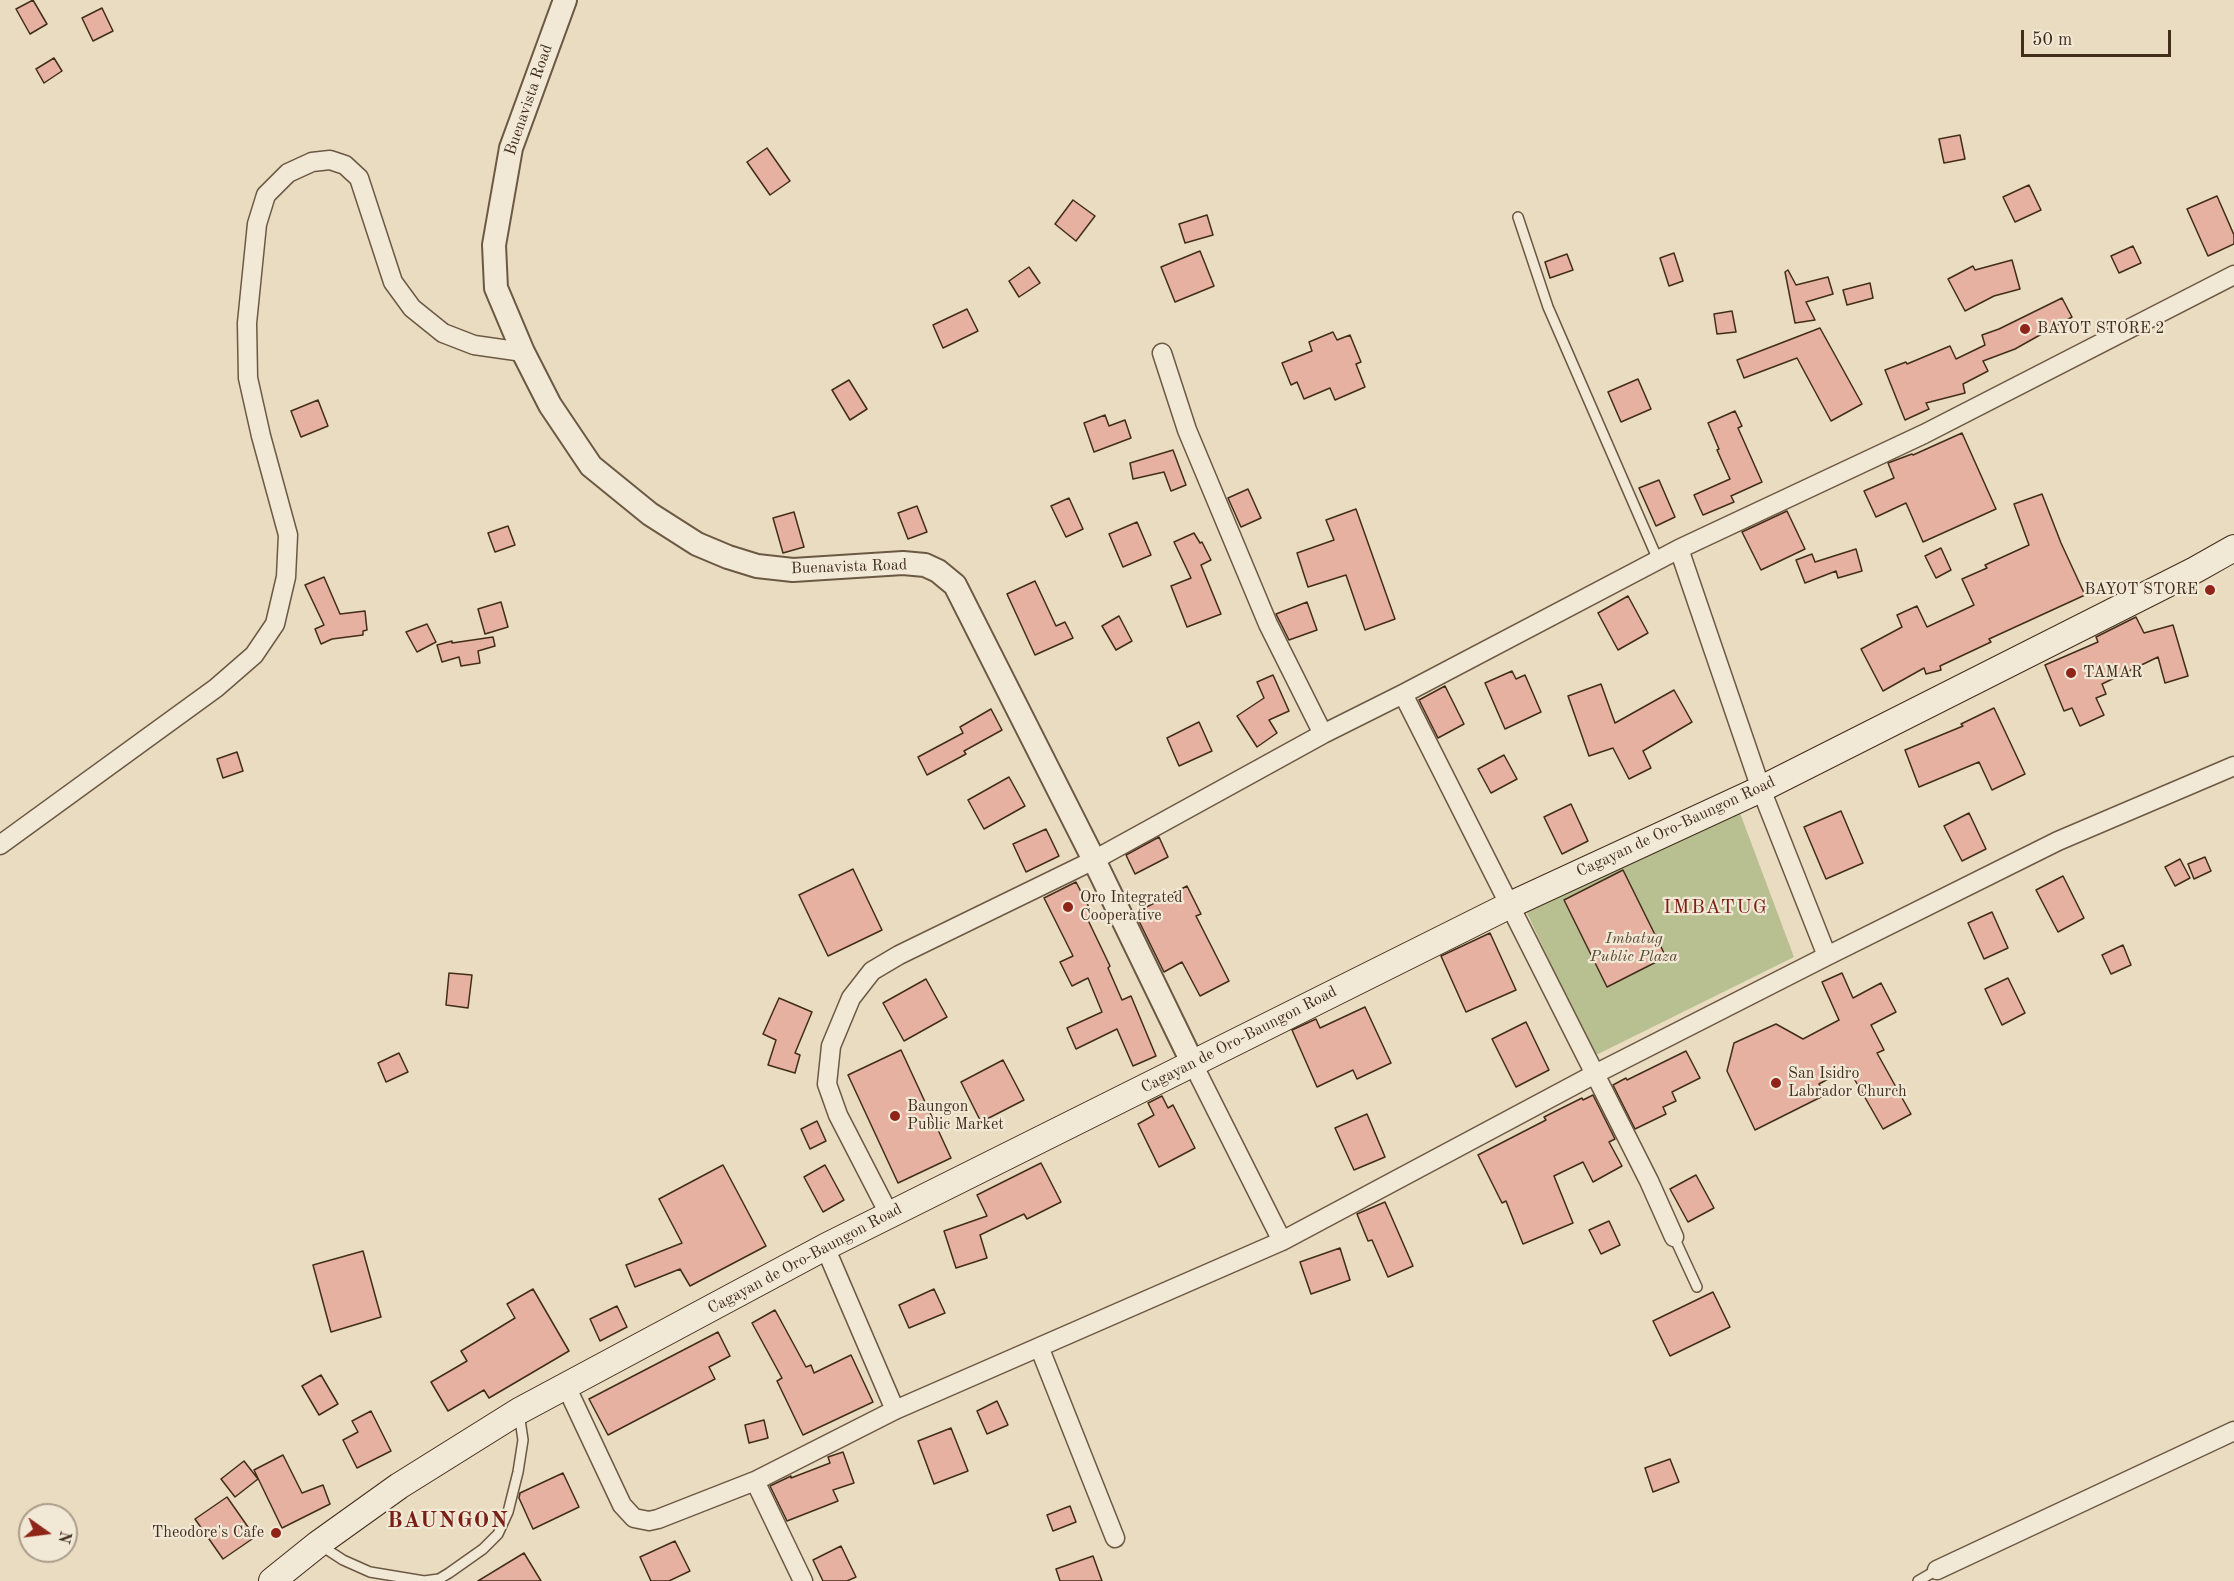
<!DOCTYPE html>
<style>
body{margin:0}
#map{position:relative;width:2234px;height:1581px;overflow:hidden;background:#eadcc0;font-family:"Old Standard TT",serif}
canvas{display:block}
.north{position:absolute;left:18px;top:1503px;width:60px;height:60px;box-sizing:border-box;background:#f1e8d6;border:2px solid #ab9d8b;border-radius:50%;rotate:104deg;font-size:16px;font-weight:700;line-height:24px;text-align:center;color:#422d1b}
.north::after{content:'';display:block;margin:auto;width:21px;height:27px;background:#8f2418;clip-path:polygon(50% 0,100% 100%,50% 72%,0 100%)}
.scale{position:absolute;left:2021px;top:30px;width:150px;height:27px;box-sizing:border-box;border:3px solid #422d1b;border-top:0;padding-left:8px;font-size:18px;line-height:21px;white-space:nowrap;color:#422d1b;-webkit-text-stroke:4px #f1e8d6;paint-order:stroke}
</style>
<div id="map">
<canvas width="2234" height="1581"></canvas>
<div class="north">N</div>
<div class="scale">50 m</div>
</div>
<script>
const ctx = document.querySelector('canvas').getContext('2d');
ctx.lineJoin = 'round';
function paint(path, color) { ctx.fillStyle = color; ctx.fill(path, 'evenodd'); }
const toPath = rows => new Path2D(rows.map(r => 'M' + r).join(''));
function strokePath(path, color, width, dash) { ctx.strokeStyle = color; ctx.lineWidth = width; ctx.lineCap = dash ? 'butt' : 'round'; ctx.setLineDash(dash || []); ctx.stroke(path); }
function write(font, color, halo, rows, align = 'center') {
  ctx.font = font + ' "Old Standard TT",serif'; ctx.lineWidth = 4.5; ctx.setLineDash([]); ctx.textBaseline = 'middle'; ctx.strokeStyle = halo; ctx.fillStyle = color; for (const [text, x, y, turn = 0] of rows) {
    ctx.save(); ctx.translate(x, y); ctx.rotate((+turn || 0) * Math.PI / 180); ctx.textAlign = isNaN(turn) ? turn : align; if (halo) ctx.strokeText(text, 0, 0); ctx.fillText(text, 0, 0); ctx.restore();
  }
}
const green = toPath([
 [1740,813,1794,957,1594,1056,1526,911]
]);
const building = toPath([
 [33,0,47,24,30,34,16,9,33,0],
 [102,8,113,31,93,41,82,18,102,8],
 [54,58,62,71,44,83,36,69,54,58],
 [1960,135,1965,159,1944,163,1939,139,1960,135],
 [767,148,790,181,770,195,747,162,767,148],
 [2029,185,2041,210,2015,222,2003,197,2029,185],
 [2217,196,2234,235,2234,244,2208,256,2187,209,2217,196],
 [1073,200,1095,216,1076,241,1055,224,1073,200],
 [1207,215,1213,235,1185,243,1179,224,1207,215],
 [2133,246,2141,263,2119,273,2111,256,2133,246],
 [1200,251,1214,286,1175,302,1161,267,1200,251],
 [1674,253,1683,281,1669,286,1660,258,1674,253],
 [1567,254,1573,270,1550,278,1545,262,1567,254],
 [2012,260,2020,289,1994,296,1965,311,1948,279,1973,266,1975,270,2012,260],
 [1029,267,1040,283,1019,297,1009,281,1029,267],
 [1788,270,1796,285,1828,277,1833,294,1806,302,1815,320,1795,323,1785,272,1788,270],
 [1870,283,1873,298,1847,305,1843,290,1870,283],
 [2062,298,2072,317,2015,349,1983,361,1988,371,1963,384,1965,393,1926,403,1929,409,1905,420,1885,370,1906,362,1907,364,1950,346,1956,359,1985,345,1982,335,1999,329,2062,298],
 [967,309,978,331,943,348,933,325,967,309],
 [1732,311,1736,332,1717,334,1714,314,1732,311],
 [1820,328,1862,404,1831,421,1797,358,1744,378,1737,360,1820,328],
 [1333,332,1337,340,1350,335,1361,362,1356,364,1365,387,1335,400,1330,388,1304,399,1297,382,1291,385,1282,363,1312,351,1309,342,1333,332],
 [1638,379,1651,409,1621,422,1608,392,1638,379],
 [849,380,867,409,850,420,832,390,849,380],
 [318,400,328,426,301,437,291,411,318,400],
 [1735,411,1742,426,1738,428,1762,482,1731,496,1734,502,1703,515,1694,495,1730,479,1717,450,1719,449,1708,423,1735,411],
 [1105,415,1109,426,1125,420,1131,438,1094,452,1084,423,1105,415],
 [1962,433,1996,509,1923,542,1906,503,1876,517,1864,491,1894,478,1888,463,1912,454,1913,455,1962,433],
 [1173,450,1186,485,1171,491,1164,472,1133,479,1130,463,1173,450],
 [1659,480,1675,517,1656,526,1639,488,1659,480],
 [1248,489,1261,518,1241,527,1228,498,1248,489],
 [2042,494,2061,543,2085,595,1989,639,1991,642,1940,666,1941,670,1926,674,1924,668,1883,691,1861,649,1902,627,1897,615,1917,606,1927,627,1974,605,1962,579,1987,568,1985,565,2029,545,2014,504,2042,494],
 [1069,498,1083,529,1066,537,1051,506,1069,498],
 [917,506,927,532,908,539,898,513,917,506],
 [1356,509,1395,619,1365,630,1346,575,1308,587,1297,553,1334,540,1326,520,1356,509],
 [1787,511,1805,549,1761,570,1742,532,1787,511],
 [794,512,804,547,783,553,773,518,794,512],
 [1137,522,1151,555,1123,567,1109,534,1137,522],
 [508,526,515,545,495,552,488,533,508,526],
 [1194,533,1200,543,1202,542,1211,560,1201,565,1221,614,1187,627,1171,586,1191,578,1174,542,1194,533],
 [1941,548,1951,570,1936,578,1925,556,1941,548],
 [1856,549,1862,571,1838,578,1836,571,1805,583,1796,560,1812,554,1815,562,1856,549],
 [324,577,340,614,365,611,367,630,363,631,363,635,332,639,321,644,315,629,324,625,305,585,324,577],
 [1035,581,1056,626,1065,622,1073,638,1035,655,1007,594,1035,581],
 [1628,596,1648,633,1618,650,1598,613,1628,596],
 [501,602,508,627,485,634,478,609,501,602],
 [1307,602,1317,630,1289,640,1276,614,1307,602],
 [1119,616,1132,641,1116,650,1102,626,1119,616],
 [2136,617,2144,633,2173,625,2188,676,2165,683,2158,657,2102,684,2106,694,2096,698,2104,715,2080,726,2072,708,2064,711,2045,665,2098,642,2096,637,2136,617],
 [427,624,436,642,417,652,406,632,427,624],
 [493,637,495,646,478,651,480,663,461,666,459,657,442,662,437,645,452,641,452,643,493,637],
 [1512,671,1516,679,1525,675,1541,712,1505,729,1485,683,1512,671],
 [1273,675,1289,711,1269,720,1277,733,1257,747,1237,716,1264,698,1257,682,1273,675],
 [1601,684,1615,723,1674,690,1692,722,1643,751,1651,768,1629,779,1613,748,1589,756,1568,696,1601,684],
 [1445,686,1464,724,1438,738,1419,700,1445,686],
 [1994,708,2025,774,1992,790,1979,762,1919,787,1905,750,1963,726,1961,724,1994,708],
 [991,709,1002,730,964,751,966,754,927,775,918,757,963,733,960,727,991,709],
 [1199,722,1212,751,1179,766,1167,738,1199,722],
 [237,752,243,771,223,778,217,759,237,752],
 [1504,755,1517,779,1491,793,1478,769,1504,755],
 [1009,777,1025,806,984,829,968,800,1009,777],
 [1571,804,1588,841,1562,854,1544,817,1571,804],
 [1841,811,1863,863,1826,879,1804,827,1841,811],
 [1969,813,1986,849,1962,861,1944,826,1969,813],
 [1046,829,1059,856,1026,872,1013,844,1046,829],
 [1159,837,1168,857,1135,874,1126,855,1159,837],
 [2205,857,2211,871,2194,879,2188,864,2205,857],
 [2180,859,2190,878,2175,886,2165,867,2180,859],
 [853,869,882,930,828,956,799,895,853,869],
 [1623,870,1666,957,1607,987,1564,900,1623,870],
 [2063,876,2084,918,2058,932,2036,890,2063,876],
 [1076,882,1093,915,1087,918,1110,966,1108,968,1122,1000,1131,996,1156,1056,1133,1066,1117,1029,1076,1049,1067,1028,1102,1012,1088,978,1072,986,1060,962,1073,956,1044,898,1076,882],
 [1187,886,1201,914,1196,916,1229,981,1200,996,1182,962,1164,972,1135,913,1187,886],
 [1992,912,2008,948,1984,959,1968,923,1992,912],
 [1490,933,1516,990,1466,1012,1441,956,1490,933],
 [2123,945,2131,965,2111,974,2102,955,2123,945],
 [449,973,472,975,468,1008,446,1005,449,973],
 [1842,973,1853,998,1881,983,1896,1012,1871,1025,1884,1050,1877,1053,1911,1114,1883,1129,1848,1068,1819,1084,1825,1095,1755,1130,1727,1071,1734,1043,1776,1024,1803,1039,1839,1020,1822,982,1842,973],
 [2008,978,2025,1013,2002,1025,1985,989,2008,978],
 [926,979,947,1017,904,1041,883,1003,926,979],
 [779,998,812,1012,795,1053,800,1055,795,1073,768,1065,776,1040,763,1034,779,998],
 [1365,1007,1391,1063,1357,1079,1353,1070,1317,1087,1292,1030,1316,1019,1320,1028,1365,1007],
 [1526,1022,1549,1070,1516,1087,1492,1039,1526,1022],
 [901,1050,951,1158,898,1183,848,1075,901,1050],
 [1686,1051,1700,1078,1672,1092,1676,1101,1663,1107,1666,1114,1635,1129,1613,1085,1626,1078,1627,1080,1686,1051],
 [399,1053,408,1072,386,1082,378,1063,399,1053],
 [1003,1060,1024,1100,981,1122,961,1082,1003,1060],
 [1593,1095,1615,1139,1609,1142,1622,1166,1593,1182,1583,1162,1554,1176,1573,1223,1523,1244,1506,1201,1502,1203,1478,1155,1546,1120,1544,1117,1582,1098,1583,1100,1593,1095],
 [1162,1096,1168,1108,1173,1105,1195,1148,1159,1167,1138,1124,1154,1115,1148,1103,1162,1096],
 [1367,1114,1385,1157,1354,1170,1335,1128,1367,1114],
 [817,1121,826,1141,810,1149,801,1129,817,1121],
 [1041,1163,1061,1202,1027,1219,1024,1214,980,1235,987,1258,956,1268,944,1231,987,1216,977,1195,1041,1163],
 [723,1165,766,1246,690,1286,680,1269,635,1287,626,1265,682,1243,659,1199,723,1165],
 [825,1165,844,1200,823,1212,804,1177,825,1165],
 [1696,1175,1714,1208,1688,1222,1670,1189,1696,1175],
 [1385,1202,1413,1266,1388,1277,1372,1240,1368,1241,1357,1214,1385,1202],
 [1609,1221,1620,1245,1601,1254,1589,1230,1609,1221],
 [1340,1248,1350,1280,1311,1294,1300,1262,1340,1248],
 [363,1251,381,1317,331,1332,313,1265,363,1251],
 [533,1289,569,1351,489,1398,484,1390,448,1411,431,1382,467,1361,461,1351,515,1318,507,1304,533,1289],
 [934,1289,945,1313,909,1328,899,1305,934,1289],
 [1713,1292,1730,1327,1670,1356,1653,1321,1713,1292],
 [617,1306,627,1327,600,1341,590,1319,617,1306],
 [775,1310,806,1367,811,1365,814,1373,851,1355,873,1402,803,1435,777,1381,782,1378,752,1323,775,1310],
 [718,1332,730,1356,709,1367,715,1379,608,1435,589,1399,718,1332],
 [321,1375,338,1404,319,1415,302,1386,321,1375],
 [997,1401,1008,1425,987,1434,977,1411,997,1401],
 [371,1411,391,1451,357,1468,343,1440,358,1432,352,1421,371,1411],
 [764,1420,768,1438,749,1443,745,1425,764,1420],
 [951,1428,968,1471,934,1484,918,1441,951,1428],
 [843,1452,854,1483,833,1490,838,1501,787,1521,770,1486,791,1476,791,1478,830,1463,828,1457,843,1452],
 [283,1455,302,1493,323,1485,330,1504,282,1528,254,1470,283,1455],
 [1670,1459,1679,1482,1653,1492,1645,1468,1670,1459],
 [244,1461,258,1479,235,1497,221,1479,244,1461],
 [563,1473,579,1507,533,1529,519,1498,520,1493,563,1473],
 [227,1497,255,1537,223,1559,195,1519,227,1497],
 [1070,1506,1076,1522,1053,1531,1047,1515,1070,1506],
 [675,1541,690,1571,669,1581,651,1581,640,1557,675,1541],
 [841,1546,856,1577,847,1581,823,1581,813,1560,841,1546],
 [524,1553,541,1581,478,1581,524,1553],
 [1093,1556,1102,1581,1060,1581,1056,1569,1093,1556]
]);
const service = toPath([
 [1518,217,1548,307,1658,560],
 [1674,1237,1697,1287],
 [320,1545,343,1560,370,1572,424,1581,439,1579,449,1573,483,1549,498,1534,508,1512,518,1472,523,1440,519,1413],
 [1918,1581,1937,1570]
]);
const minor = toPath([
 [1162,353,1187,430,1268,624,1323,734],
 [1679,549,1761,789,1827,956],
 [1403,694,1649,1181,1674,1237],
 [0,845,216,688,254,655,275,624,286,577,288,535,261,436,248,378,247,323,257,224,266,195,288,173,312,162,330,160,345,165,359,178,393,282,412,308,443,333,474,345,523,352],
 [1193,1064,1282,1241],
 [889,1214,838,1115,827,1084,831,1046,851,998,872,971,899,955,1094,860,1323,734,1403,694,1679,549,1924,434,2234,275],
 [825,1247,895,1410],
 [1040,1349,1115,1538],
 [566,1386,622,1505,634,1518,649,1521,658,1519,755,1481,895,1410,1282,1241,1595,1074,1827,956,2058,841,2234,766],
 [755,1481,803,1581],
 [1937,1570,2234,1431]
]);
const tertiary = toPath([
 [565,0,511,148,494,245,496,288,523,352,550,405,591,466,650,514,697,544,728,557,757,566,793,570,903,563,925,565,938,571,955,585,1094,860,1193,1064]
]);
const secondary = toPath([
 [272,1581,318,1544,399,1486,519,1411,825,1247,1510,905,1761,789,2195,570,2234,548]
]);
const markers = [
 [2025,329,6,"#8f2418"],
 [2210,590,6,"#8f2418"],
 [2071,673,6,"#8f2418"],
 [1068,907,6,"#8f2418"],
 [1776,1083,6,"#8f2418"],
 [895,1116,6,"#8f2418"],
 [276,1533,6,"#8f2418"]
];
const streetNames = [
 ["Buenavista Road",529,100,-71],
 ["Buenavista Road",849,567,-2],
 ["Cagayan de Oro-Baungon Road",1676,827,-25],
 ["Cagayan de Oro-Baungon Road",1239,1040,-27],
 ["Cagayan de Oro-Baungon Road",805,1259,-28]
];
const poiNames = [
 ["BAYOT STORE 2",2037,329],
 ["BAYOT STORE",2198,590,"right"],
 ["TAMAR",2083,673],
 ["Oro Integrated",1080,898],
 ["Cooperative",1080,916],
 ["San Isidro",1788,1074],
 ["Labrador Church",1788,1092],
 ["Baungon",907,1107],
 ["Public Market",907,1125],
 ["Theodore's Cafe",264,1533,"right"]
];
const parkNames = [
 ["Imbatug",1634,939],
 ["Public Plaza",1634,957]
];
const quarterNames = [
 ["IMBATUG",1716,908]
];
const districtNames = [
 ["BAUNGON",448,1521]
];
paint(green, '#b8c091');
paint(building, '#e6b1a0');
strokePath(building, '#422d1b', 1.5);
strokePath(service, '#6c5944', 12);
strokePath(minor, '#6c5944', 21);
strokePath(tertiary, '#6c5944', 26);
strokePath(secondary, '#422d1b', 28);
strokePath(service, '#f1e8d6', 9);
strokePath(minor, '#f1e8d6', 18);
strokePath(tertiary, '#f1e8d6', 22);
strokePath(secondary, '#f1e8d6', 26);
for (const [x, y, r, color] of markers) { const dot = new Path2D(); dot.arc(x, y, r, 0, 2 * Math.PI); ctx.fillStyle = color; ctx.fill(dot); strokePath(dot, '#f1e8d6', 2); }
write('16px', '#422d1b', '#f1e8d6', streetNames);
write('16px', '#422d1b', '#f1e8d6', poiNames, 'left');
write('italic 16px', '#5a4a33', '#f1e8d6', parkNames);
ctx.letterSpacing = '1.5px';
write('20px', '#7a1f14', '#f1e8d6', quarterNames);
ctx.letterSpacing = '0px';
ctx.letterSpacing = '1.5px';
write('bold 22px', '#7a1f14', '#f1e8d6', districtNames);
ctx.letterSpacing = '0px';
</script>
